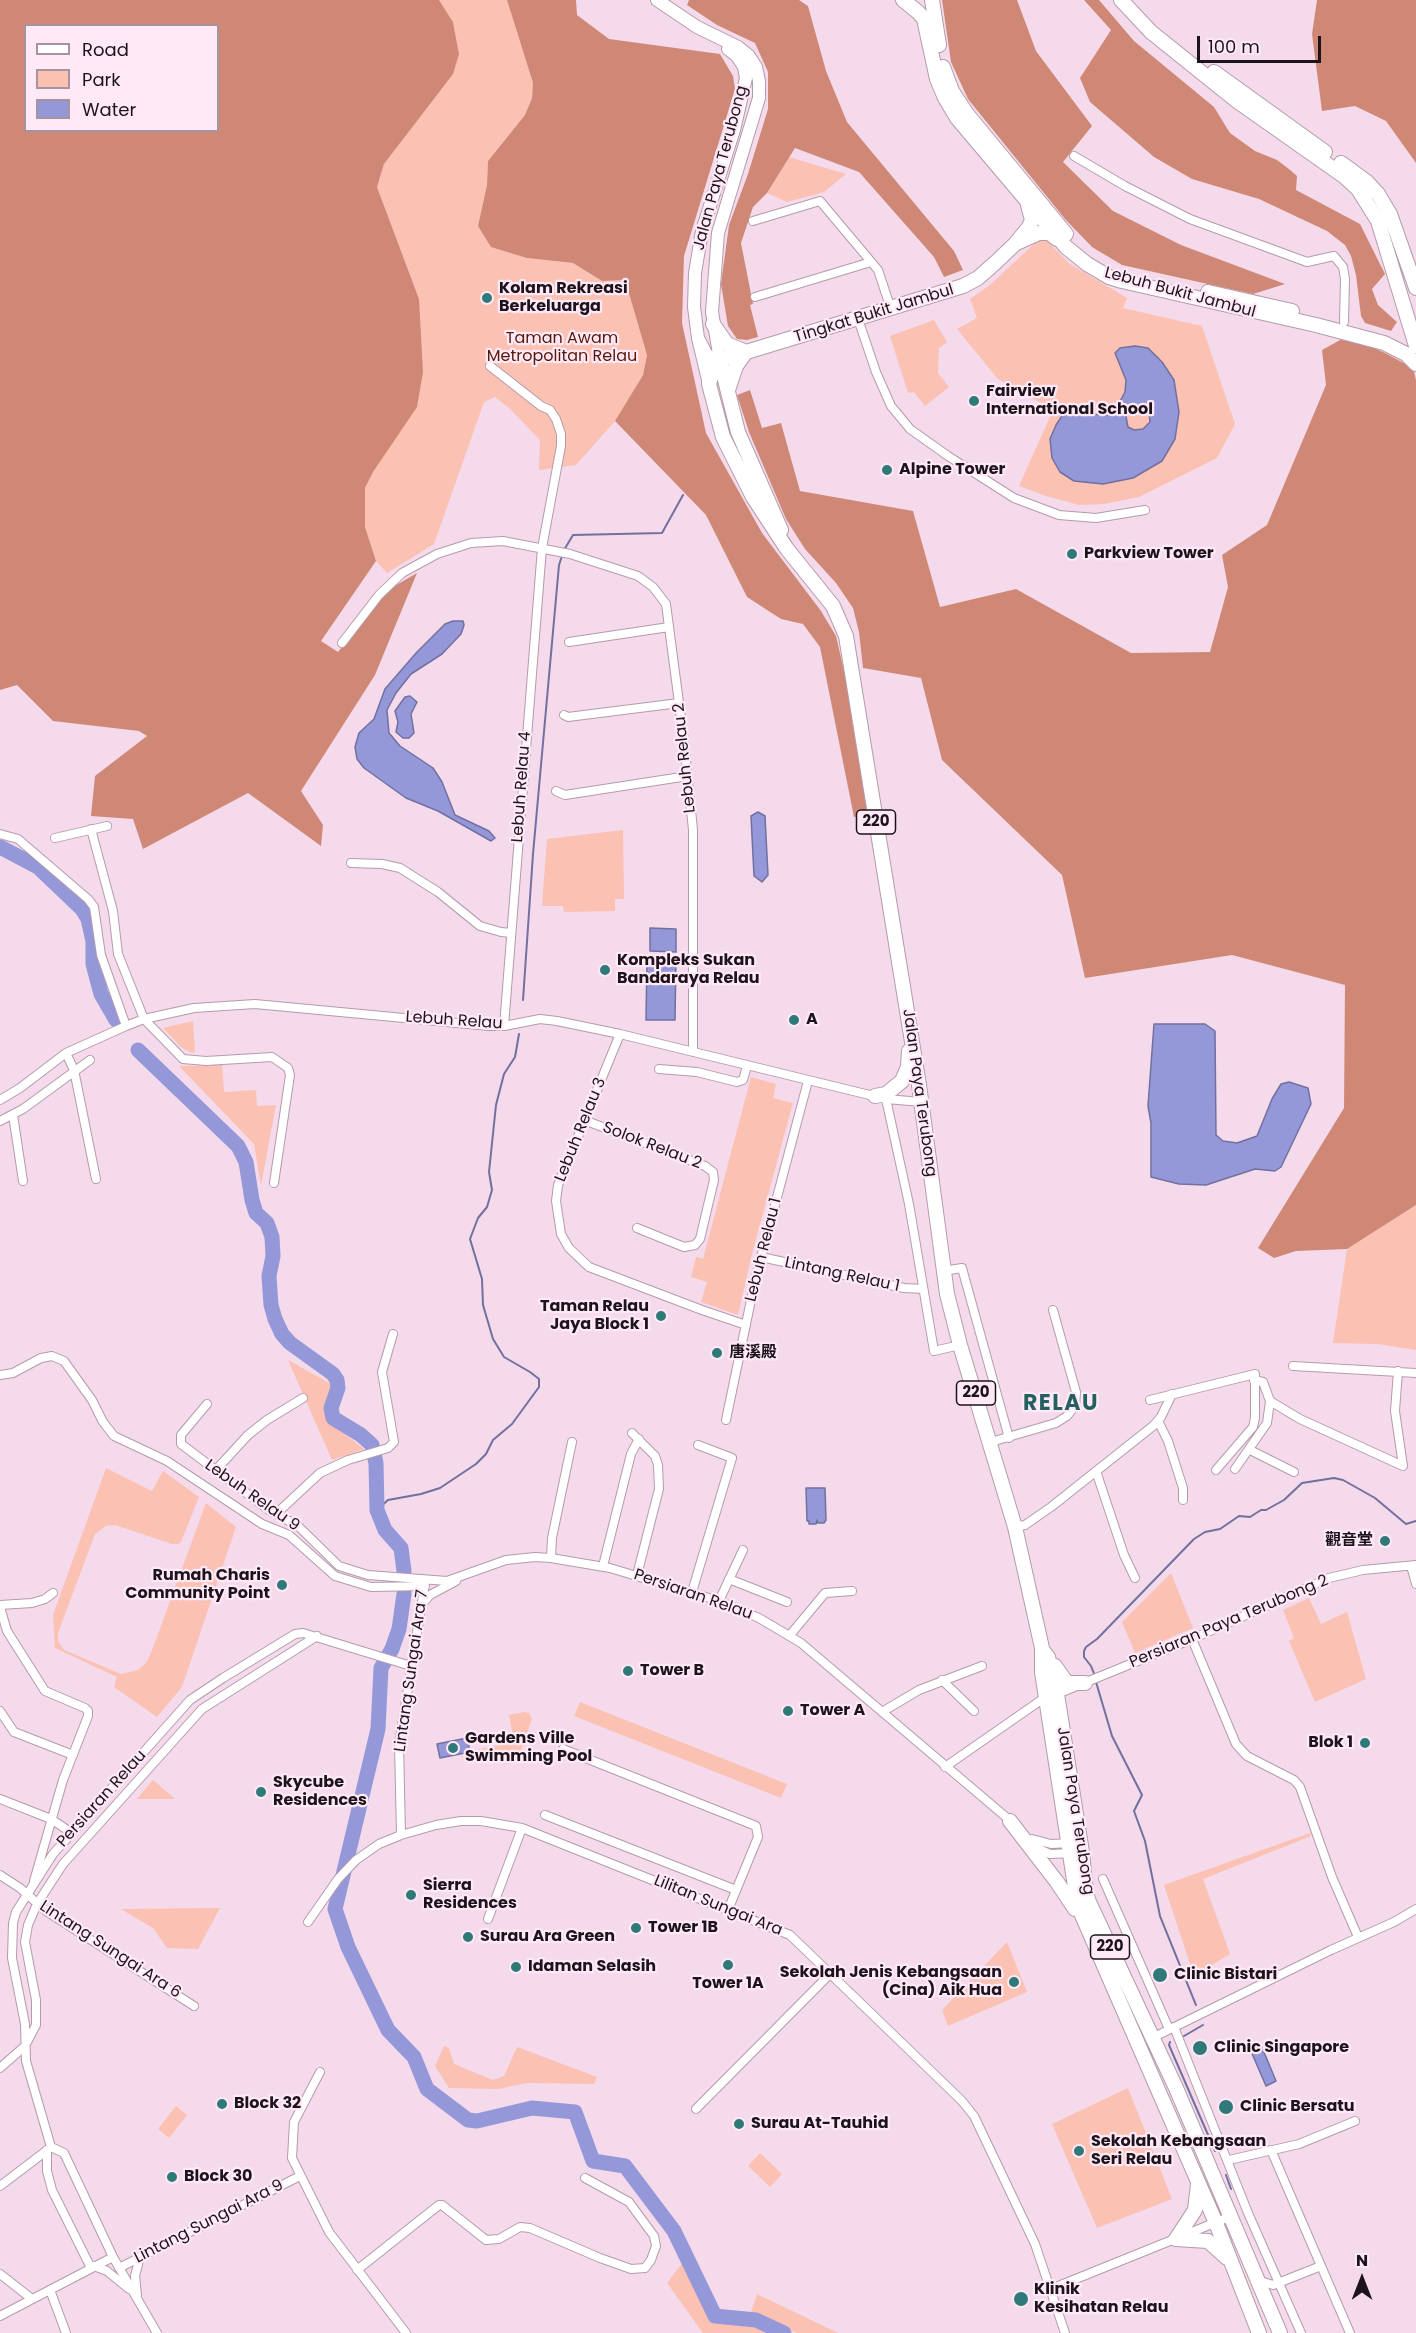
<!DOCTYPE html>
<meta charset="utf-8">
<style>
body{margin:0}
#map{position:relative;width:1416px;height:2333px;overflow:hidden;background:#f5daec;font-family:Poppins,sans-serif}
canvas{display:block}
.legend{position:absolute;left:24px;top:24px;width:195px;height:108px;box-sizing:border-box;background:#ffe9f7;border:2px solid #a5949f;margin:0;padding:8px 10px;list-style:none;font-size:18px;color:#1d141b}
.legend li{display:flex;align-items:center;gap:12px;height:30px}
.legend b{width:30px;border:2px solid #a5949f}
.north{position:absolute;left:1332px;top:2249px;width:60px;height:60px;-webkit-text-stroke:4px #ffe9f7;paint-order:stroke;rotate:0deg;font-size:16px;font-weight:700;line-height:24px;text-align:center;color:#1d141b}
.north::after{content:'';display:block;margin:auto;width:21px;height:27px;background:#1d141b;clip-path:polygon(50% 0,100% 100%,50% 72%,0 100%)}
.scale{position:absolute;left:1197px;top:36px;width:124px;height:27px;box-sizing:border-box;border:3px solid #1d141b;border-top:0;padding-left:8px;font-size:18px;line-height:21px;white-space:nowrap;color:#1d141b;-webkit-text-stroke:4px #ffe9f7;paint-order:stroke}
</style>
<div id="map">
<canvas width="1416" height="2333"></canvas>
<ul class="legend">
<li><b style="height:8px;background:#fff"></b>Road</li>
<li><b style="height:16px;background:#fbc1b2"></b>Park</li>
<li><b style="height:16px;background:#9598d8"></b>Water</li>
</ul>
<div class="north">N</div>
<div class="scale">100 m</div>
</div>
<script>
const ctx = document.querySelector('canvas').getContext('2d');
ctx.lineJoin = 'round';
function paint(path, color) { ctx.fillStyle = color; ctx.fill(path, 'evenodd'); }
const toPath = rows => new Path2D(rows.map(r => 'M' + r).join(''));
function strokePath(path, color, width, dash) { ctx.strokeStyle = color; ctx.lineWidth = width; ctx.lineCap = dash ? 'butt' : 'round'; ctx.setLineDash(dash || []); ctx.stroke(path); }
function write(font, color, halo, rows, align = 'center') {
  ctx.font = font + ' Poppins,"Noto Sans SC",sans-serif'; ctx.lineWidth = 4.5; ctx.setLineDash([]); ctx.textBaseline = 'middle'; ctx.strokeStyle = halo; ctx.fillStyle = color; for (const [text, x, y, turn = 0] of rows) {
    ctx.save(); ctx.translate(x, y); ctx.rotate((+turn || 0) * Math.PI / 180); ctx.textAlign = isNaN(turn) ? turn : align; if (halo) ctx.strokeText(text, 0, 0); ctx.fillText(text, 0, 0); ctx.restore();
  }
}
const green = toPath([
 [439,0,507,0,533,83,532,98,525,115,488,161,487,185,478,226,527,258,573,263,602,281,625,280,647,355,643,375,615,421,576,465,539,470,540,440,509,408,495,397,484,402,434,544,387,573,376,561,365,527,365,488,373,472,419,299,377,187,384,164,452,74,459,54,453,22],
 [789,157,846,174,824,192,787,202,767,193],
 [1045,239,1070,264,1127,298,1123,308,1202,326,1235,424,1217,458,1139,497,1104,504,1079,505,1046,496,1019,486,1053,410,998,379,957,329,977,318,970,299,990,285,1038,240],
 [934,320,947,342,939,348,938,373,949,387,925,406,914,392,908,393,890,336],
 [623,830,624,899,615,899,615,911,564,912,563,906,542,906,547,839],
 [193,1021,195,1052,192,1053,181,1047,163,1028],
 [222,1065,224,1092,256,1090,257,1106,276,1105,261,1185,254,1144,179,1066],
 [751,1077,776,1084,773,1098,793,1103,752,1254,738,1315,701,1302,707,1282,691,1277,696,1257,703,1259],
 [1416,1205,1416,1350,1377,1344,1333,1343,1347,1249],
 [288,1360,331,1384,325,1417,329,1422,364,1449,332,1460],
 [106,1468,152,1491,163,1471,199,1497,181,1542,178,1544,172,1544,115,1525,106,1526,95,1534,58,1633,58,1641,64,1650,121,1674,138,1670,146,1663,151,1653,206,1503,236,1527,182,1687,157,1717,114,1687,117,1677,55,1648,53,1615],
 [1171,1573,1193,1628,1135,1653,1122,1622],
 [1309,1598,1321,1624,1347,1612,1366,1679,1315,1702,1289,1641,1294,1638,1283,1610],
 [580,1702,787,1784,781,1798,574,1716],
 [524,1712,529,1713,532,1719,518,1759,509,1764,478,1760,476,1750,514,1742,509,1715],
 [153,1780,175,1799,137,1799],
 [1310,1833,1311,1836,1203,1879,1230,1954,1194,1976,1164,1885],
 [220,1908,198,1949,167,1948,153,1928,121,1909],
 [1007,1942,1027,1992,948,2026,942,2010],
 [444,2046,449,2048,454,2064,493,2080,504,2076,517,2047,597,2077,594,2084,526,2083,499,2089,449,2088,435,2066],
 [1128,2088,1172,2199,1097,2228,1052,2124],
 [176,2106,187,2115,169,2138,158,2129],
 [760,2153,782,2174,770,2187,748,2166],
 [683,2262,712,2320,753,2323,773,2333,703,2333,667,2283],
 [757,2294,838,2333,797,2333,751,2312]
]);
const forest = toPath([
 [0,0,439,0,453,22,459,54,453,74,384,164,377,187,419,299,423,372,417,407,373,472,365,488,365,527,376,561,321,641,338,652,386,591,417,573,375,675,301,791,323,825,321,846,248,793,143,849,133,819,91,816,95,776,147,736,139,731,53,721,17,685,0,690],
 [26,26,218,26,218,130,26,130],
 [507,0,576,0,577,15,609,39,720,54,733,76,735,89,684,256,682,323,706,433,762,533,821,611,836,636,848,688,869,815,854,817,820,647,803,624,781,619,747,597,706,515,615,421,643,375,647,355,625,280,602,281,573,263,527,258,491,247,478,226,487,185,488,161,525,115,532,98,533,83],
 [689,0,799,0,808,6,826,71,847,122,954,251,963,270,944,277,934,257,859,172,795,148,767,193,753,207,741,243,753,304,750,305,758,337,747,340,737,339,728,326,721,284,729,225,748,174,768,109,768,72,755,43,717,25,687,5],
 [942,0,1017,0,1036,51,1092,126,1063,162,1113,211,1181,245,1285,284,1253,294,1122,265,1092,247,1065,219,968,99,951,62],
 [1084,0,1099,0,1134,41,1214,107,1230,133,1255,151,1277,160,1289,169,1297,176,1296,190,1360,224,1385,274,1372,289,1378,305,1397,322,1391,331,1365,323,1361,316,1356,275,1351,256,1345,245,1327,231,1259,199,1192,179,1154,157,1090,102,1080,78,1111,30],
 [1317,0,1416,0,1416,163,1386,121,1355,106,1322,111,1312,34],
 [1342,339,1361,342,1385,353,1413,368,1416,380,1416,1205,1347,1249,1296,1251,1274,1258,1258,1248,1344,1108,1345,985,1232,955,1085,978,1062,875,942,760,921,678,863,668,859,632,853,608,836,583,805,549,786,519,749,432,737,395,750,390,762,428,781,423,800,491,913,511,940,607,1016,589,1131,653,1210,652,1228,587,1222,555,1267,525,1326,385,1322,350]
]);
const water = toPath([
 [1135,346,1148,348,1162,362,1174,380,1179,412,1175,439,1162,461,1133,478,1103,484,1074,481,1060,472,1052,458,1050,439,1056,425,1062,416,1073,413,1107,415,1117,407,1125,392,1126,380,1115,353,1120,348,1135,346],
 [1139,409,1149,411,1150,422,1143,429,1134,430,1128,427,1126,417,1128,413,1139,409],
 [453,621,463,621,464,625,461,634,442,654,411,674,396,693,387,710,389,733,400,746,433,768,442,782,455,815,489,831,495,838,491,841,438,811,406,798,364,768,357,759,355,747,359,733,374,719,385,689,417,652,445,624,453,621],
 [410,696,417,702,411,714,414,733,409,738,403,738,396,732,398,722,395,711,405,697,410,696],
 [758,812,765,816,768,875,762,882,754,876,751,816,758,812],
 [650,928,676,929,676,952,650,951,650,928],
 [647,957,676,957,675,1020,646,1020,647,957],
 [1154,1024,1205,1024,1215,1031,1216,1135,1223,1141,1237,1143,1257,1136,1272,1099,1281,1084,1289,1082,1308,1088,1311,1104,1281,1167,1275,1171,1255,1169,1206,1185,1179,1184,1151,1177,1151,1123,1148,1106,1154,1024],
 [806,1488,825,1488,826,1520,824,1523,818,1523,817,1520,816,1524,809,1524,809,1521,807,1521,806,1488],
 [467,1738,470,1752,440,1758,437,1744,467,1738],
 [1261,2045,1276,2081,1266,2086,1250,2049,1261,2045]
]);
const stream = toPath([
 [564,550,573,535,662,533,683,495],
 [523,1000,533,854,559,565,562,556],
 [377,1510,388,1500,421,1494,440,1488,476,1464,486,1454,493,1440,512,1424,539,1387,539,1379,530,1372,504,1357,493,1339,483,1305,482,1279,470,1239,478,1218,487,1207,492,1190,489,1172,496,1105,504,1074,515,1057,519,1034],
 [1095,1676,1091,1666,1084,1657,1084,1651,1086,1647,1097,1639,1194,1539,1205,1532,1220,1529,1239,1516,1250,1517,1261,1510,1266,1510,1284,1500,1302,1483,1334,1478,1343,1480,1375,1498,1406,1524,1416,1521],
 [1096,1682,1112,1736,1142,1795,1134,1811,1145,1841,1160,1916,1196,2005],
 [1184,2036,1203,2025],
 [1170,2042,1169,2045,1215,2151],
 [1226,2175,1231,2189]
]);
const river = toPath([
 [0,847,38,867,82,909,88,919,93,941,93,964,101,994,116,1020],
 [138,1050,238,1146,246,1162,252,1200,256,1213,267,1223,272,1237,273,1256,269,1276,271,1305,275,1319,282,1334,290,1343,333,1374,337,1380,338,1388,331,1408,333,1418,361,1435,372,1445,376,1463,377,1510,385,1530,401,1548,404,1571],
 [404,1594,399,1629,392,1649,381,1668,378,1729,335,1909,348,1947,388,2030,414,2057,427,2089,468,2120,477,2121,532,2108,575,2112,593,2161,625,2166,674,2231,715,2316,756,2320,784,2333]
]);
const minor = toPath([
 [1074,156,1125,186,1190,219,1307,262,1334,256,1343,267,1345,279,1344,322],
 [753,221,820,201,878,270,891,309],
 [755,297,871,262],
 [858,319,876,372,891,406,910,429,948,456,1014,498,1059,515,1096,518,1145,510],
 [490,366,541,406,550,410,556,419,561,434,561,446,542,548,504,1026],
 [569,642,669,627],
 [342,643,379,595,402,573,437,554,471,543,503,541,570,554,638,576,653,587,666,604,684,741,693,830,693,1052],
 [564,715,568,717,679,703],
 [556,791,565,795,688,776],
 [91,829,113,911,118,954,144,1019,183,1059,206,1061,272,1057,288,1068,290,1075,274,1183],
 [0,834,18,839,88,899,94,907,101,955,126,1026],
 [55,838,107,826],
 [351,863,382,864,400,868,438,892,480,926,501,932,511,933],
 [620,1034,558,1185,556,1201,561,1234,569,1248,589,1267,702,1310,746,1325],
 [66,1053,74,1070,96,1179],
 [659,1069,697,1072,737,1082,743,1080,747,1066],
 [886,1099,909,1204,934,1351,960,1345],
 [0,1100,20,1088,66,1053,126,1026,144,1019,194,1008,255,1004,489,1026,504,1026,540,1019,557,1021,620,1034,886,1099,922,1102],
 [13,1115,23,1181],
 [584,1120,705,1166,713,1172,714,1180,700,1239,695,1245,684,1247,637,1228],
 [0,1121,23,1109,90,1060],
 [761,1257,904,1288,923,1289],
 [943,1271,962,1268,1009,1438],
 [1293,1366,1416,1373],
 [0,1375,13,1373,41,1358,52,1356,64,1361,92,1400,103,1422,114,1436,167,1461,262,1524,289,1535,335,1576,371,1587,425,1586],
 [1150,1400,1255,1374,1255,1418,1253,1427,1216,1470],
 [1270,1401,1300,1419,1403,1466,1395,1411,1398,1371],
 [207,1404,181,1435,181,1444,269,1510,298,1526,339,1566,368,1575,447,1581,506,1560,535,1557,551,1558,610,1568,719,1601,759,1618,801,1643,1013,1823],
 [726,1420,756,1276,808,1081],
 [1158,1421,1168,1441,1183,1488,1183,1500],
 [632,1433,655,1456,658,1465,659,1489,637,1575],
 [991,1442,1056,1423,1067,1416,1075,1406,1076,1392,1053,1310],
 [1250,1450,1294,1472],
 [1235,1469,1267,1423,1270,1401,1263,1382,1254,1380],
 [215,1471,248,1435,267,1420,303,1398],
 [1096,1471,1124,1555,1135,1578],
 [276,1514,320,1473,348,1460,388,1448,394,1442,382,1372,393,1334],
 [1015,1527,1025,1525,1051,1507,1153,1426,1161,1417,1172,1394],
 [551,1558,552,1538,572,1442],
 [603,1566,631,1454,639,1439],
 [1411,1566,1416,1584],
 [729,1579,787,1602],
 [692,1592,732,1458,698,1445],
 [719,1601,743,1550],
 [422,1604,430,1595,456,1581],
 [0,1605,32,1603,45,1599,53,1593],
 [0,1607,7,1631,45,1691,85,1708,88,1711,88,1716,63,1780,34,1881],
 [790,1635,825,1593,852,1591],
 [1192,1639,1236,1744,1247,1756,1294,1780,1300,1787,1332,1877,1358,1937],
 [942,1680,974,1711],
 [0,1711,14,1732,73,1755],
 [882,1712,919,1690,982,1666],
 [563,1749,756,1826,758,1837,728,1910],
 [945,1767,1047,1696,1057,1694,1192,1639,1329,1578,1363,1570,1416,1565],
 [0,1799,51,1819,72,1833],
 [545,1815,736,1890],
 [401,1835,399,1744,425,1583],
 [1032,1839,1051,1844,1072,1843],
 [1034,1842,1041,1850,1050,1854,1073,1853],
 [0,1875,20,1888,46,1911,194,2006],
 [1103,1879,1169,2029],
 [488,1919,522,1828],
 [308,1922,338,1879,356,1860,379,1844,401,1835,436,1825,461,1821,481,1821,522,1828,790,1935,962,2101,974,2116,1035,2244,1065,2333],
 [1174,2027,1248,2213,1301,2333],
 [1150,2039,1331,1950,1394,1922,1416,1909],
 [0,2068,25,2046,36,2025,36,2000,25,1942,28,1925,37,1904,63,1864,202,1709,317,1636],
 [320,2072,294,2122,292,2158,329,2232,406,2333],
 [696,2109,831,1973],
 [47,2150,47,2171,52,2190,91,2268],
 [1271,2150,1350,2333],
 [1229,2160,1299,2144,1355,2121],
 [0,2186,50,2148],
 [94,2266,107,2271,129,2289],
 [119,2268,300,2176],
 [357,2270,439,2205,442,2205,486,2240,499,2239,520,2227,530,2228,600,2258,631,2269,645,2268,651,2260,656,2246,654,2236,629,2202,585,2178],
 [0,2274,32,2299],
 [1257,2280,1273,2285,1321,2266],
 [1051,2289,1229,2217],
 [50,2290,66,2333],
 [137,2295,135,2276,140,2257],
 [0,2316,113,2257],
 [157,2333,113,2257,64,2153,51,2147,26,2061,25,2024,12,1958,13,1923,16,1912,53,1854,190,1700,223,1678,295,1634,303,1633,411,1666]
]);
const secondary = toPath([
 [657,0,697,27,738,47,749,56,756,67,759,81,759,98,718,233,712,312,720,360,713,359,707,355,698,338],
 [709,384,698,338,694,307,695,273,702,231,734,130,746,78,744,67,737,56,728,49]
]);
const primary = toPath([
 [903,0,918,12,924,19,937,79,945,98,957,118,1066,247,1087,264,1109,277,1122,281,1316,325,1384,343,1406,354,1416,364],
 [932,0,939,45],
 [1121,0,1151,32,1237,101,1345,177,1358,189,1378,221,1416,346],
 [943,67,952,91,967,114,1066,234],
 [1214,72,1325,152],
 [1341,163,1367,182,1378,194,1390,214,1416,288],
 [1017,243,1039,233,1049,233,1057,239],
 [1208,292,1292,311],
 [713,324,727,344,746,352],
 [720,360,713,370,709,384,723,437,753,497,787,549,833,606,846,636,919,1085,947,1294,960,1345,1015,1527,1042,1648,1042,1672,1078,1906,1216,2223,1259,2333],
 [720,360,963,286,978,278,995,263,1015,244,1029,227,1032,220,1028,205],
 [720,360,738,432,781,530],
 [728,390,736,366,746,352],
 [875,1096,886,1094,902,1081,908,1067,909,1051],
 [1044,1652,1048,1657,1057,1694,1082,1852,1086,1892,1089,1902,1176,2088,1280,2333],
 [1055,1666,1067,1683,1085,1683],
 [1010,1821,1057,1882,1075,1909],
 [1176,2239,1195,2210,1198,2184],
 [1176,2239,1208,2241,1227,2258]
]);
const markers = [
 [487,298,6,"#2f7979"],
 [974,401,6,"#2f7979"],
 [887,470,6,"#2f7979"],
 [1072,554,6,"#2f7979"],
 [605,970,6,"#2f7979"],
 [794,1020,6,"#2f7979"],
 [661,1316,6,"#2f7979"],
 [717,1353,6,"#2f7979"],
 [1385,1541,6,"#2f7979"],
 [282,1585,6,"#2f7979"],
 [628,1671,6,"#2f7979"],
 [788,1711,6,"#2f7979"],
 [1365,1743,6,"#2f7979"],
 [453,1748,6,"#2f7979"],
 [261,1792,6,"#2f7979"],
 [411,1895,6,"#2f7979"],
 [636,1928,6,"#2f7979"],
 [468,1937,6,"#2f7979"],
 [728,1965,6,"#2f7979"],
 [516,1967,6,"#2f7979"],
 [1160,1975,8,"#2f7979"],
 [1014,1982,6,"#2f7979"],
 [1200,2048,8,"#2f7979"],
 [222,2104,6,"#2f7979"],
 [1226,2107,8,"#2f7979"],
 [739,2124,6,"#2f7979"],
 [1079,2151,6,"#2f7979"],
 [172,2177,6,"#2f7979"],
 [1021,2299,8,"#2f7979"]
];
const shields = [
 [876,822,39],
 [976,1393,39],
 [1110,1947,39]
];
const shieldNames = [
 ["220",876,822],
 ["220",976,1393],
 ["220",1110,1947]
];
const streetNames = [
 ["Jalan Paya Terubong",721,168,-75],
 ["Lebuh Bukit Jambul",1180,293,15],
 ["Tingkat Bukit Jambul",874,314,-17],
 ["Lebuh Relau 2",685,758,-96],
 ["Lebuh Relau 4",522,787,-86],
 ["Lebuh Relau",454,1021,4],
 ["Jalan Paya Terubong",919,1093,82],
 ["Lebuh Relau 3",581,1130,-68],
 ["Solok Relau 2",652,1146,21],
 ["Lebuh Relau 1",764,1250,-76],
 ["Lintang Relau 1",842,1275,12],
 ["Lebuh Relau 9",252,1496,35],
 ["Persiaran Relau",693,1595,19],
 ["Persiaran Paya Terubong 2",1229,1622,-23],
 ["Lintang Sungai Ara 7",412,1671,-82],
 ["Persiaran Relau",102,1799,-48],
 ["Jalan Paya Terubong",1075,1811,81],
 ["Lilitan Sungai Ara",718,1906,22],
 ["Lintang Sungai Ara 6",110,1950,33],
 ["Lintang Sungai Ara 9",209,2222,-27]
];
const poiNames = [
 ["Kolam Rekreasi",499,289],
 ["Berkeluarga",499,307],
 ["Fairview",986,392],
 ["International School",986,410],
 ["Alpine Tower",899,470],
 ["Parkview Tower",1084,554],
 ["Kompleks Sukan",617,961],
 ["Bandaraya Relau",617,979],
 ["A",806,1020],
 ["Taman Relau",649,1307,"right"],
 ["Jaya Block 1",649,1325,"right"],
 ["唐溪殿",729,1353],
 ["觀音堂",1373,1541,"right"],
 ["Rumah Charis",270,1576,"right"],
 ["Community Point",270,1594,"right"],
 ["Tower B",640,1671],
 ["Tower A",800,1711],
 ["Gardens Ville",465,1739],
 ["Swimming Pool",465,1757],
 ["Blok 1",1353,1743,"right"],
 ["Skycube",273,1783],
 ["Residences",273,1801],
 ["Sierra",423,1886],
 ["Residences",423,1904],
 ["Tower 1B",648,1928],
 ["Surau Ara Green",480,1937],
 ["Idaman Selasih",528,1967],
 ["Sekolah Jenis Kebangsaan",1002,1973,"right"],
 ["(Cina) Aik Hua",1002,1991,"right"],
 ["Clinic Bistari",1174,1975],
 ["Tower 1A",728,1984,"center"],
 ["Clinic Singapore",1214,2048],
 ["Block 32",234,2104],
 ["Clinic Bersatu",1240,2107],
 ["Surau At-Tauhid",751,2124],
 ["Sekolah Kebangsaan",1091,2142],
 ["Seri Relau",1091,2160],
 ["Block 30",184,2177],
 ["Klinik",1034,2290],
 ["Kesihatan Relau",1034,2308]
];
const parkNames = [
 ["Taman Awam",562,339],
 ["Metropolitan Relau",562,357]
];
const districtNames = [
 ["RELAU",1061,1404]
];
paint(green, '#fbc1b2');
paint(forest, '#d08876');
paint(water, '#9598d8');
strokePath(water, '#71709f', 1.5);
strokePath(stream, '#71709f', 2);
strokePath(river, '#9598d8', 15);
strokePath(minor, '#b49bac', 10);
strokePath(secondary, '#b49bac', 14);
strokePath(primary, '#b49bac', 16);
strokePath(minor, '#fff', 8);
strokePath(secondary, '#fff', 12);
strokePath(primary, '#fff', 14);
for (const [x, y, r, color] of markers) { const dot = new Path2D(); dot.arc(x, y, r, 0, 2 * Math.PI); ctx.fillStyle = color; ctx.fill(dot); strokePath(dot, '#ffe9f7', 2); }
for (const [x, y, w] of shields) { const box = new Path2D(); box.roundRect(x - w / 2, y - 12, w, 24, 4.5); ctx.fillStyle = '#ffe9f7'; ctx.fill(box); strokePath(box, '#1d141b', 1.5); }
write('bold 15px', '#1d141b', null, shieldNames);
write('16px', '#1d141b', '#ffe9f7', streetNames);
write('bold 16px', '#1d141b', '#ffe9f7', poiNames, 'left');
write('16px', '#571707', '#ffe9f7', parkNames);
ctx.letterSpacing = '1.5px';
write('bold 22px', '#255f5f', '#ffe9f7', districtNames);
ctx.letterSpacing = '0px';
</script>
